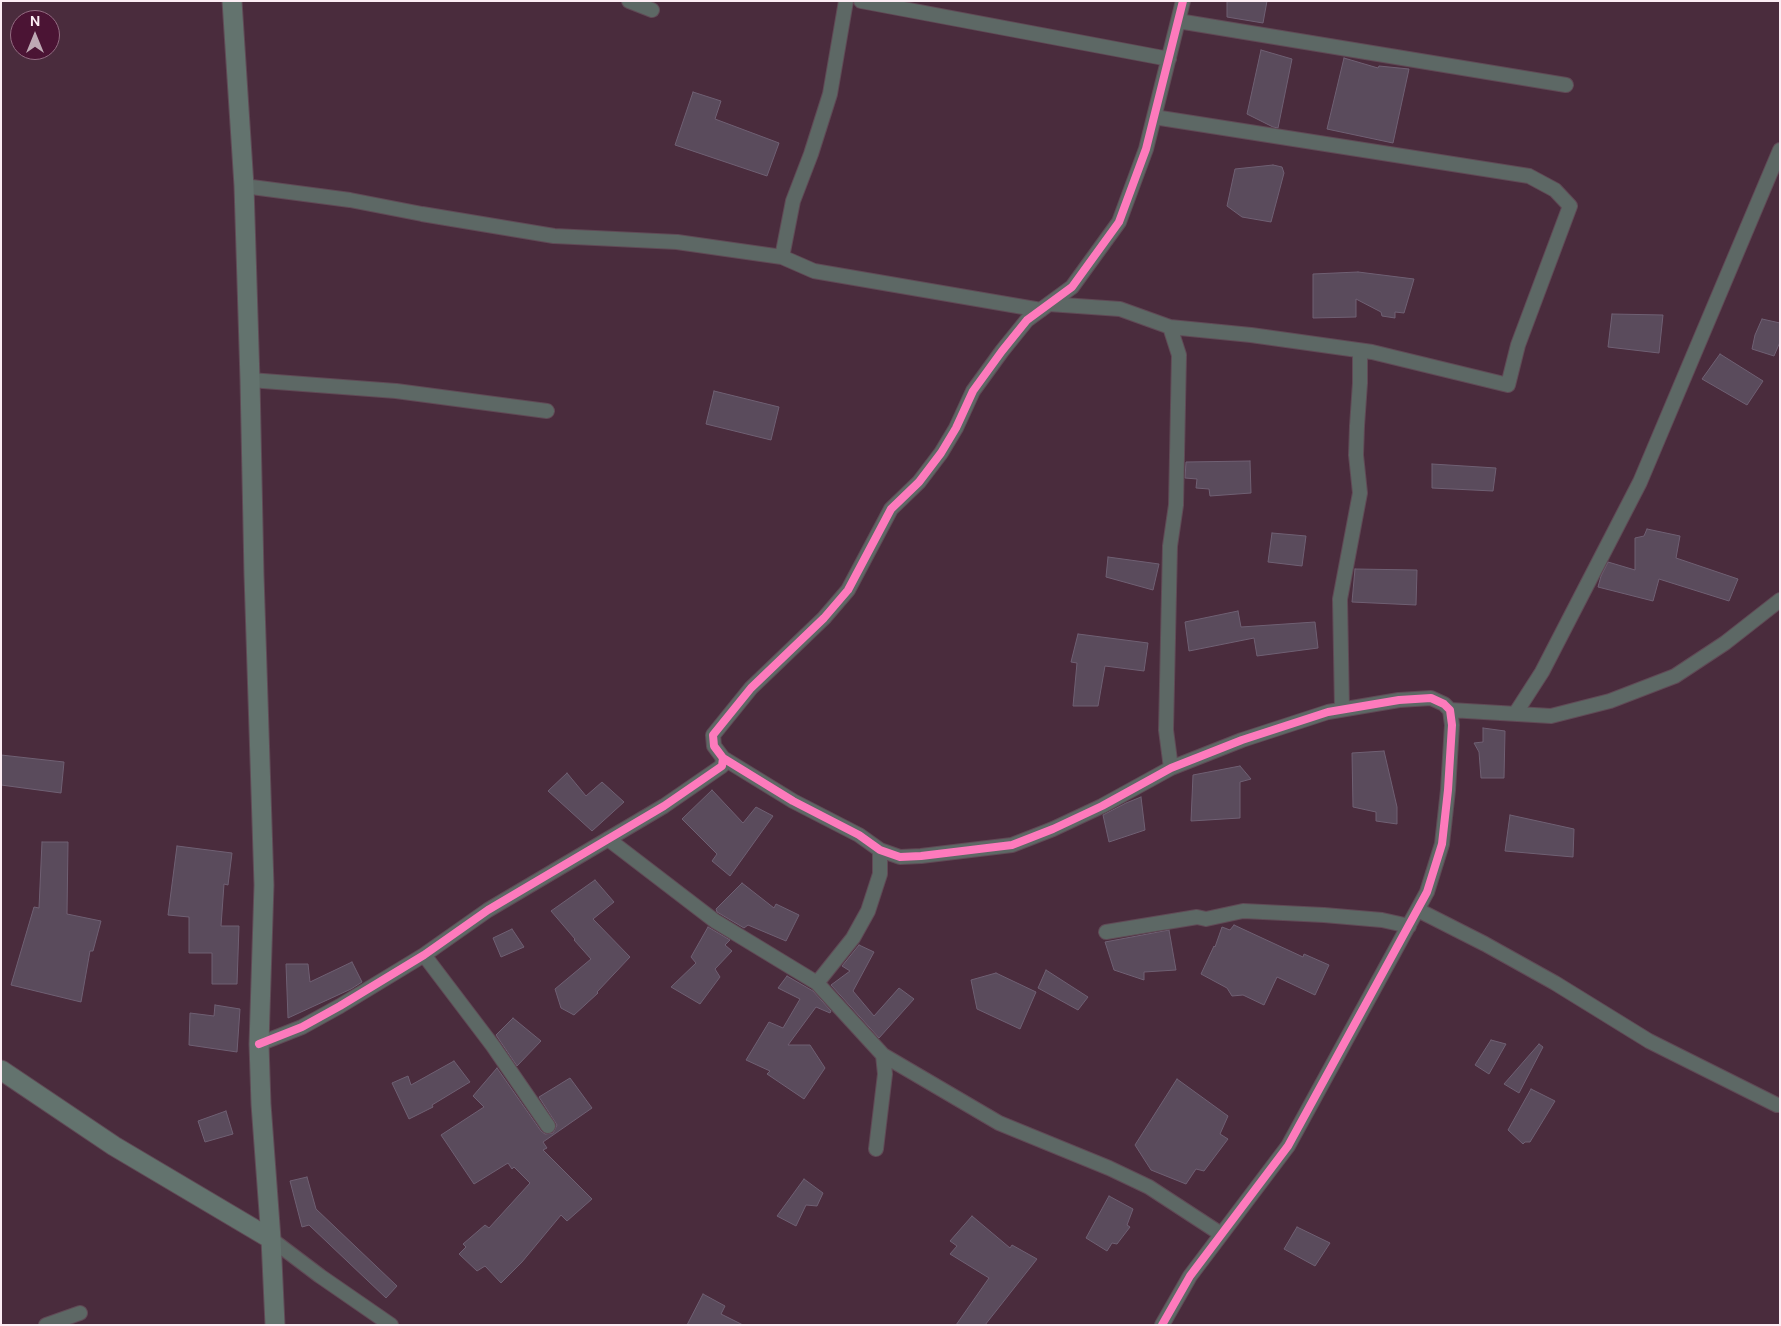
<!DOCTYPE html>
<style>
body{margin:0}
#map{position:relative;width:1781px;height:1326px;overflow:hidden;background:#4a2c3d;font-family:"DM Sans",sans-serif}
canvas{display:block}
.frame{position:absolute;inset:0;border:2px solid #fcedf4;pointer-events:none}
.north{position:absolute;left:10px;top:10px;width:50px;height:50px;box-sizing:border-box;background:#4b1434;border:1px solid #926b81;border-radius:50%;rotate:0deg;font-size:14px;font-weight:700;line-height:20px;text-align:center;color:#fcedf4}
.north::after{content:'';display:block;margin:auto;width:18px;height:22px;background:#bea9b4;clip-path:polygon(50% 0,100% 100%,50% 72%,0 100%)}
</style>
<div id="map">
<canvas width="1781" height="1326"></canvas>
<div class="frame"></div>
<div class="north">N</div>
</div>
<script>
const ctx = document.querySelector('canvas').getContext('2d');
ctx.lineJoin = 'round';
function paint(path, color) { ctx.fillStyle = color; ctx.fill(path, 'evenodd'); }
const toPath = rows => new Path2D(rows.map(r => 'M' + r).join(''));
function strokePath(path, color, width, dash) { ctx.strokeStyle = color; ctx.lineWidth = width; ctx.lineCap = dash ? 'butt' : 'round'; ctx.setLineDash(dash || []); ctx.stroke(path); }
const building = toPath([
 [1227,1,1267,1,1263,23,1227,17,1227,1],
 [1261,50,1292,59,1278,128,1273,127,1247,114,1261,50],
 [1344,58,1378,68,1379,66,1409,69,1393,143,1327,129,1344,58],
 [693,92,721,101,715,119,779,143,767,176,675,145,693,92],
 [1273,165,1282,167,1284,173,1271,222,1242,217,1227,206,1235,169,1273,165],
 [1358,272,1414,279,1404,313,1395,312,1395,318,1382,316,1381,312,1356,299,1356,317,1313,318,1313,274,1358,272],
 [1612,314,1663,315,1659,353,1608,347,1612,314],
 [1762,319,1780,323,1780,342,1774,356,1752,349,1755,335,1762,319],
 [1720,354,1763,381,1747,405,1702,379,1720,354],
 [714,391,779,407,771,440,706,424,714,391],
 [1250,461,1251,493,1210,496,1209,489,1196,488,1197,479,1185,478,1186,462,1250,461],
 [1432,464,1496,468,1493,491,1432,488,1432,464],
 [1647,529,1680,536,1676,558,1738,579,1729,601,1659,579,1653,601,1598,587,1601,576,1608,562,1635,570,1635,538,1644,536,1647,529],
 [1272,533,1306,536,1302,566,1268,562,1272,533],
 [1108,557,1159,564,1153,590,1106,577,1108,557],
 [1355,569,1417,570,1416,605,1352,602,1355,569],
 [1238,611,1241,627,1315,622,1318,648,1257,656,1254,638,1189,651,1185,622,1238,611],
 [1078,634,1148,643,1144,671,1105,666,1098,706,1073,706,1077,663,1071,662,1078,634],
 [1483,728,1505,731,1504,778,1481,778,1479,752,1474,743,1483,742,1483,728],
 [1384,751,1397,807,1397,824,1376,821,1376,812,1353,807,1352,753,1384,751],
 [1,755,64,762,61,793,1,785,1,755],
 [1240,766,1251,779,1240,782,1240,818,1191,821,1193,775,1240,766],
 [567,773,586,796,602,782,624,802,592,831,548,791,567,773],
 [712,790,743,823,756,807,773,816,730,876,712,861,717,854,682,819,712,790],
 [1141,797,1145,830,1109,842,1103,815,1126,803,1141,797],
 [1510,815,1574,829,1573,857,1505,851,1510,815],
 [42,842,68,842,67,914,101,921,93,951,90,951,81,1002,11,985,34,907,39,908,42,842],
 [177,846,232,853,228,885,224,884,221,926,239,926,237,984,212,984,212,953,189,953,189,917,168,915,177,846],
 [595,880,614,902,593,919,630,957,597,992,598,993,574,1015,561,1008,555,989,591,959,574,940,575,939,551,911,595,880],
 [742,883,774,908,776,904,799,915,786,941,748,925,744,928,717,912,716,909,742,883],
 [1234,925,1303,957,1304,954,1329,965,1315,995,1277,977,1264,1005,1243,995,1232,996,1227,988,1201,974,1214,946,1215,947,1222,927,1230,930,1234,925],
 [708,927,730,940,725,945,732,951,715,969,720,977,700,1004,671,987,696,963,691,957,708,927],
 [512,929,524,947,501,957,493,938,512,929],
 [1169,930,1176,970,1144,972,1144,980,1114,970,1105,942,1169,930],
 [859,945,874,952,853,991,874,1016,899,988,914,999,879,1038,831,985,850,971,842,966,859,945],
 [352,962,362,982,351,989,288,1018,286,964,308,964,310,982,352,962],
 [1046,970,1088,997,1078,1010,1038,988,1046,970],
 [996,973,1036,992,1020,1029,977,1009,971,980,996,973],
 [787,976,813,991,831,1011,830,1013,816,1007,788,1045,810,1045,825,1068,804,1099,767,1074,770,1071,746,1060,769,1022,783,1028,800,999,778,988,787,976],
 [215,1005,240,1009,237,1052,189,1045,190,1013,214,1016,215,1005],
 [513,1018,541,1041,517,1066,496,1035,513,1018],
 [1491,1040,1506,1044,1489,1074,1475,1065,1491,1040],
 [1539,1044,1543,1047,1519,1093,1504,1084,1539,1044],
 [454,1061,470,1082,432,1105,433,1107,409,1119,392,1083,408,1076,411,1085,454,1061],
 [497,1068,541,1131,545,1134,553,1133,557,1125,539,1097,570,1078,592,1108,543,1142,547,1148,543,1150,592,1199,567,1221,561,1215,522,1262,501,1283,485,1266,477,1271,459,1254,466,1247,463,1244,485,1225,489,1228,530,1183,514,1167,512,1169,508,1163,474,1184,441,1135,484,1107,473,1096,497,1068],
 [1177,1079,1228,1116,1220,1134,1228,1139,1204,1171,1196,1169,1186,1184,1151,1170,1135,1145,1177,1079],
 [1531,1089,1555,1101,1530,1142,1525,1142,1523,1144,1508,1130,1531,1089],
 [226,1111,233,1134,205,1142,198,1121,226,1111],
 [307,1177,316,1209,397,1286,386,1298,309,1225,302,1227,290,1181,307,1177],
 [804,1179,823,1193,817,1206,806,1205,796,1226,777,1216,804,1179],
 [1109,1196,1133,1209,1127,1225,1130,1227,1117,1244,1112,1243,1107,1251,1086,1238,1109,1196],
 [972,1216,1010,1248,1012,1245,1037,1259,985,1325,956,1325,989,1278,950,1254,957,1246,950,1241,972,1216],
 [1297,1227,1330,1243,1315,1266,1284,1249,1297,1227],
 [703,1294,725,1306,721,1314,743,1325,687,1325,703,1294]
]);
const street = toPath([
 [629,1,652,10],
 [861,1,1169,59],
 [1178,21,1566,85],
 [244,186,350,200,422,214,554,236,677,242,782,257,814,271,1041,310],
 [782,257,793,201,811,154,830,94,846,1],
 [1049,304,1120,309,1170,327,1251,335,1372,352,1508,385,1518,345,1570,206,1555,190,1529,176,1154,117],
 [1170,327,1179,355,1176,505,1170,546,1166,730,1171,768],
 [250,380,396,391,547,411],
 [1342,709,1340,599,1360,493,1356,455,1357,426,1360,383,1360,351],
 [1450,710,1551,716,1610,701,1675,676,1725,643,1780,600],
 [1515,714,1542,672,1640,482,1780,150],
 [723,758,793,801,859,835,880,850,900,857,921,856,1012,845,1053,829,1102,806,1171,768,1242,740,1328,712,1399,700,1431,698,1444,704,1450,710,1452,725,1448,790,1442,844,1427,892,1288,1146,1190,1276,1162,1325],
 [608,839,715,921,817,983,853,938,868,911,880,874,880,850],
 [1418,910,1485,944,1555,983,1649,1041,1777,1105,1780,1105],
 [1106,932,1197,917,1206,919,1243,911,1324,915,1382,920,1409,926],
 [424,955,493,1046,548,1126],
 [817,983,883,1055,885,1074,876,1149],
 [259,1044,302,1027,340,1006,424,955,488,910,664,806,722,766,723,758,714,746,713,735,751,688,824,618,848,590,891,509,919,482,941,453,956,428,973,391,1002,351,1027,320,1072,287,1119,222,1146,149,1183,1],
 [883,1055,999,1123,1109,1168,1149,1187,1221,1234],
 [271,1239,320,1276,391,1325],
 [46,1325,80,1313]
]);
const secondary = toPath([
 [232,1,244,186,250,380,254,575,264,885,259,1044,261,1104,271,1239,275,1325],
 [1,1070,114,1146,271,1239]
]);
const cycleway = toPath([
 [723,758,793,801,859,835,880,850,900,857,921,856,1012,845,1053,829,1102,806,1171,768,1242,740,1328,712,1399,700,1431,698,1444,704,1450,710,1452,725,1448,790,1442,844,1427,892,1288,1146,1190,1276,1162,1325],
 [259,1044,302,1027,340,1006,424,955,488,910,664,806,722,766,723,758,714,746,713,735,751,688,824,618,848,590,891,509,919,482,941,453,956,428,973,391,1002,351,1027,320,1072,287,1119,222,1146,149,1183,1]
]);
paint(building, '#5a4b5c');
strokePath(building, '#6f6073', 1);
strokePath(street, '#604a56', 16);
strokePath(secondary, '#604a56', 21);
strokePath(street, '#5d6865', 14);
strokePath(secondary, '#63736e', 19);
strokePath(cycleway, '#fd7abc', 8);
</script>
